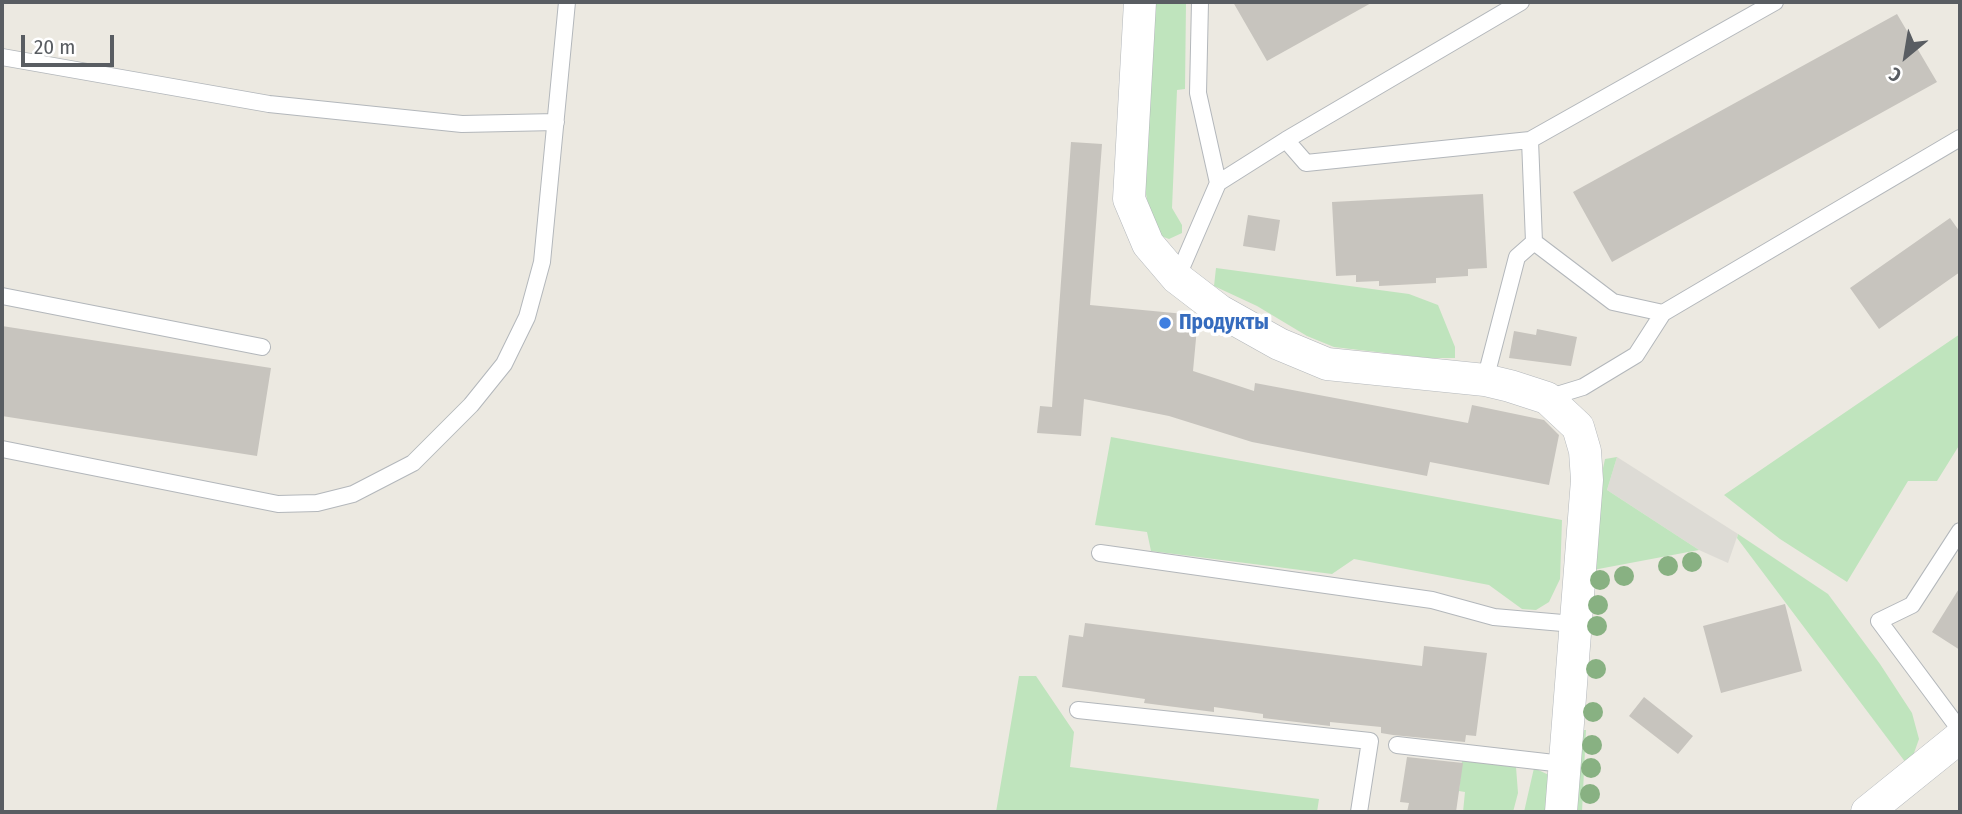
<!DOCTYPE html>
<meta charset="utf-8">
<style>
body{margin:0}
#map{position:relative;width:1962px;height:814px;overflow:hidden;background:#ece9e1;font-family:"Fira Sans Condensed",sans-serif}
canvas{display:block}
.frame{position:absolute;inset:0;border:4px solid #595d62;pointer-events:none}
.north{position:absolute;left:1871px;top:21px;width:70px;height:70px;-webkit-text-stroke:5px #fff;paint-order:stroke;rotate:210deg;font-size:19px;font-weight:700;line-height:28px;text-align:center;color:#595d62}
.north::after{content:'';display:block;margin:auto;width:24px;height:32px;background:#595d62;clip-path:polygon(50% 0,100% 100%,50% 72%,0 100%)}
.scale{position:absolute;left:21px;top:35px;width:93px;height:32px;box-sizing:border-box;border:4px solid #595d62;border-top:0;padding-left:9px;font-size:21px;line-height:24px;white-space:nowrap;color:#595d62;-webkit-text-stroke:5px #fff;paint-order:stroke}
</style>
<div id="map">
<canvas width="1962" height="814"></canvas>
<div class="frame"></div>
<div class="north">С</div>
<div class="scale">20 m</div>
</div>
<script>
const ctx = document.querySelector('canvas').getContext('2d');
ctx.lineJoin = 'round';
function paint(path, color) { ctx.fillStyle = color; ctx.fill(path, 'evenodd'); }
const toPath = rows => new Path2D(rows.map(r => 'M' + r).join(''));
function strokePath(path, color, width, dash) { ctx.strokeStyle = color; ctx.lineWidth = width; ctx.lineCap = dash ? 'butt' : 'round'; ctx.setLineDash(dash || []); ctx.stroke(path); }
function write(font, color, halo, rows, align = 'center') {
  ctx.font = font + ' "Fira Sans Condensed",sans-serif'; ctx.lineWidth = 7; ctx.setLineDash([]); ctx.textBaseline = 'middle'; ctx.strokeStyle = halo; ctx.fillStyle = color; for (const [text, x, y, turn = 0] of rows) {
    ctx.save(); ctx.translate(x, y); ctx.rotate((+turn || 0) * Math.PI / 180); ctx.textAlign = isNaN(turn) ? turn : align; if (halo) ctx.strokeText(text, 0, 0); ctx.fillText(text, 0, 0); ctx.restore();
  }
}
const industrial = toPath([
 [1617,457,1738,534,1728,563,1699,550,1607,490]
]);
const green = toPath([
 [1152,2,1186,2,1185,89,1177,90,1172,208,1182,225,1182,233,1169,239,1161,236,1150,215,1145,189],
 [1216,268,1409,294,1438,305,1455,347,1455,358,1428,358,1334,347,1307,336,1257,306,1214,286],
 [1960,334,1960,444,1937,481,1908,481,1847,582,1780,539,1724,495],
 [1111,437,1562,520,1560,579,1549,602,1536,610,1522,609,1489,585,1354,559,1332,574,1151,551,1147,532,1095,525],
 [1617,457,1607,490,1699,550,1593,570,1600,482,1605,459],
 [1738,534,1828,594,1880,664,1912,713,1919,739,1909,767,1737,538],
 [1019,676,1036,676,1074,732,1070,767,1319,799,1317,812,996,812],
 [1580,730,1586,730,1582,812,1575,812],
 [1462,760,1516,767,1518,793,1513,812,1463,812,1465,792,1459,791],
 [1534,768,1551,776,1548,812,1524,812]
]);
const building = toPath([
 [1233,2,1373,2,1267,61],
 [1897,14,1937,82,1612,262,1573,192],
 [1071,142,1102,144,1090,305,1195,315,1198,317,1193,371,1254,391,1255,383,1468,423,1472,405,1544,420,1559,435,1549,485,1430,462,1427,476,1252,442,1169,416,1084,399,1081,436,1037,433,1040,406,1052,407],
 [1483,194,1487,268,1468,269,1468,276,1436,278,1436,283,1379,286,1379,281,1356,282,1356,275,1336,276,1332,202],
 [1248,215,1280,220,1275,251,1243,246],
 [1950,218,1960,232,1960,272,1879,329,1850,288],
 [2,326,271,368,257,456,2,416],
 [1537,329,1577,337,1571,366,1509,358,1514,331,1536,335],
 [1960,587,1960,650,1932,632],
 [1785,604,1802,671,1721,693,1703,626],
 [1085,623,1422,666,1424,646,1487,653,1476,736,1466,735,1465,742,1393,735,1381,733,1381,727,1330,722,1330,726,1263,718,1263,714,1214,707,1214,712,1144,703,1145,699,1062,687,1069,635,1083,637],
 [1644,697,1693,736,1678,754,1629,716],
 [1407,757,1463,763,1456,812,1407,812,1409,803,1400,802]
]);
const service = toPath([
 [1200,2,1198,93,1218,183],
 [2,57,269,104,462,124,556,122],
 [1286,140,1521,2],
 [1530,140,1775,2],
 [1534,242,1613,302,1663,313,1960,138],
 [1177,278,1218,183,1286,140,1306,163,1530,140,1534,242,1517,257,1485,380],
 [2,296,262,347],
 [1547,398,1583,387,1636,355,1663,313],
 [2,449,278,504,317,503,353,494,413,463,471,405,504,364,527,317,542,262,567,2],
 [1960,531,1912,605,1879,621,1960,730],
 [1100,553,1432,600,1494,617,1574,624],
 [1078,710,1370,741,1359,812],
 [1397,745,1563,764]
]);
const minor = toPath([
 [1140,2,1129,199,1148,244,1177,278,1220,311,1279,344,1327,364,1485,380,1510,386,1547,398,1578,427,1585,451,1587,480,1561,812],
 [1867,812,1960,737]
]);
const trees = [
 [1692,562],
 [1668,566],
 [1624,576],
 [1600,580],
 [1598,605],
 [1597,626],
 [1596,669],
 [1593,712],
 [1592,745],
 [1591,768],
 [1590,794]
];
const markers = [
 [1165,323,7,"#3f7fe0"]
];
const shopNames = [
 ["Продукты",1179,323]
];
paint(industrial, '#dddbd5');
paint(green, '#bfe4bd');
paint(building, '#c7c4be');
strokePath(service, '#b3b7bb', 18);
strokePath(minor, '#b3b7bb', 33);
strokePath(service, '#fff', 16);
strokePath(minor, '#fff', 32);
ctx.fillStyle = '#88b182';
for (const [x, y] of trees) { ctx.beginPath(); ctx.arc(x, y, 10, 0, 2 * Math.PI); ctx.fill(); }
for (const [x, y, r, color] of markers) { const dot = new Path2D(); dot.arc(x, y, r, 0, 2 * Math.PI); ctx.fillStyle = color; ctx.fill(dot); strokePath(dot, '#fff', 2.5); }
write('bold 21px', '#366cbe', '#fff', shopNames, 'left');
</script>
